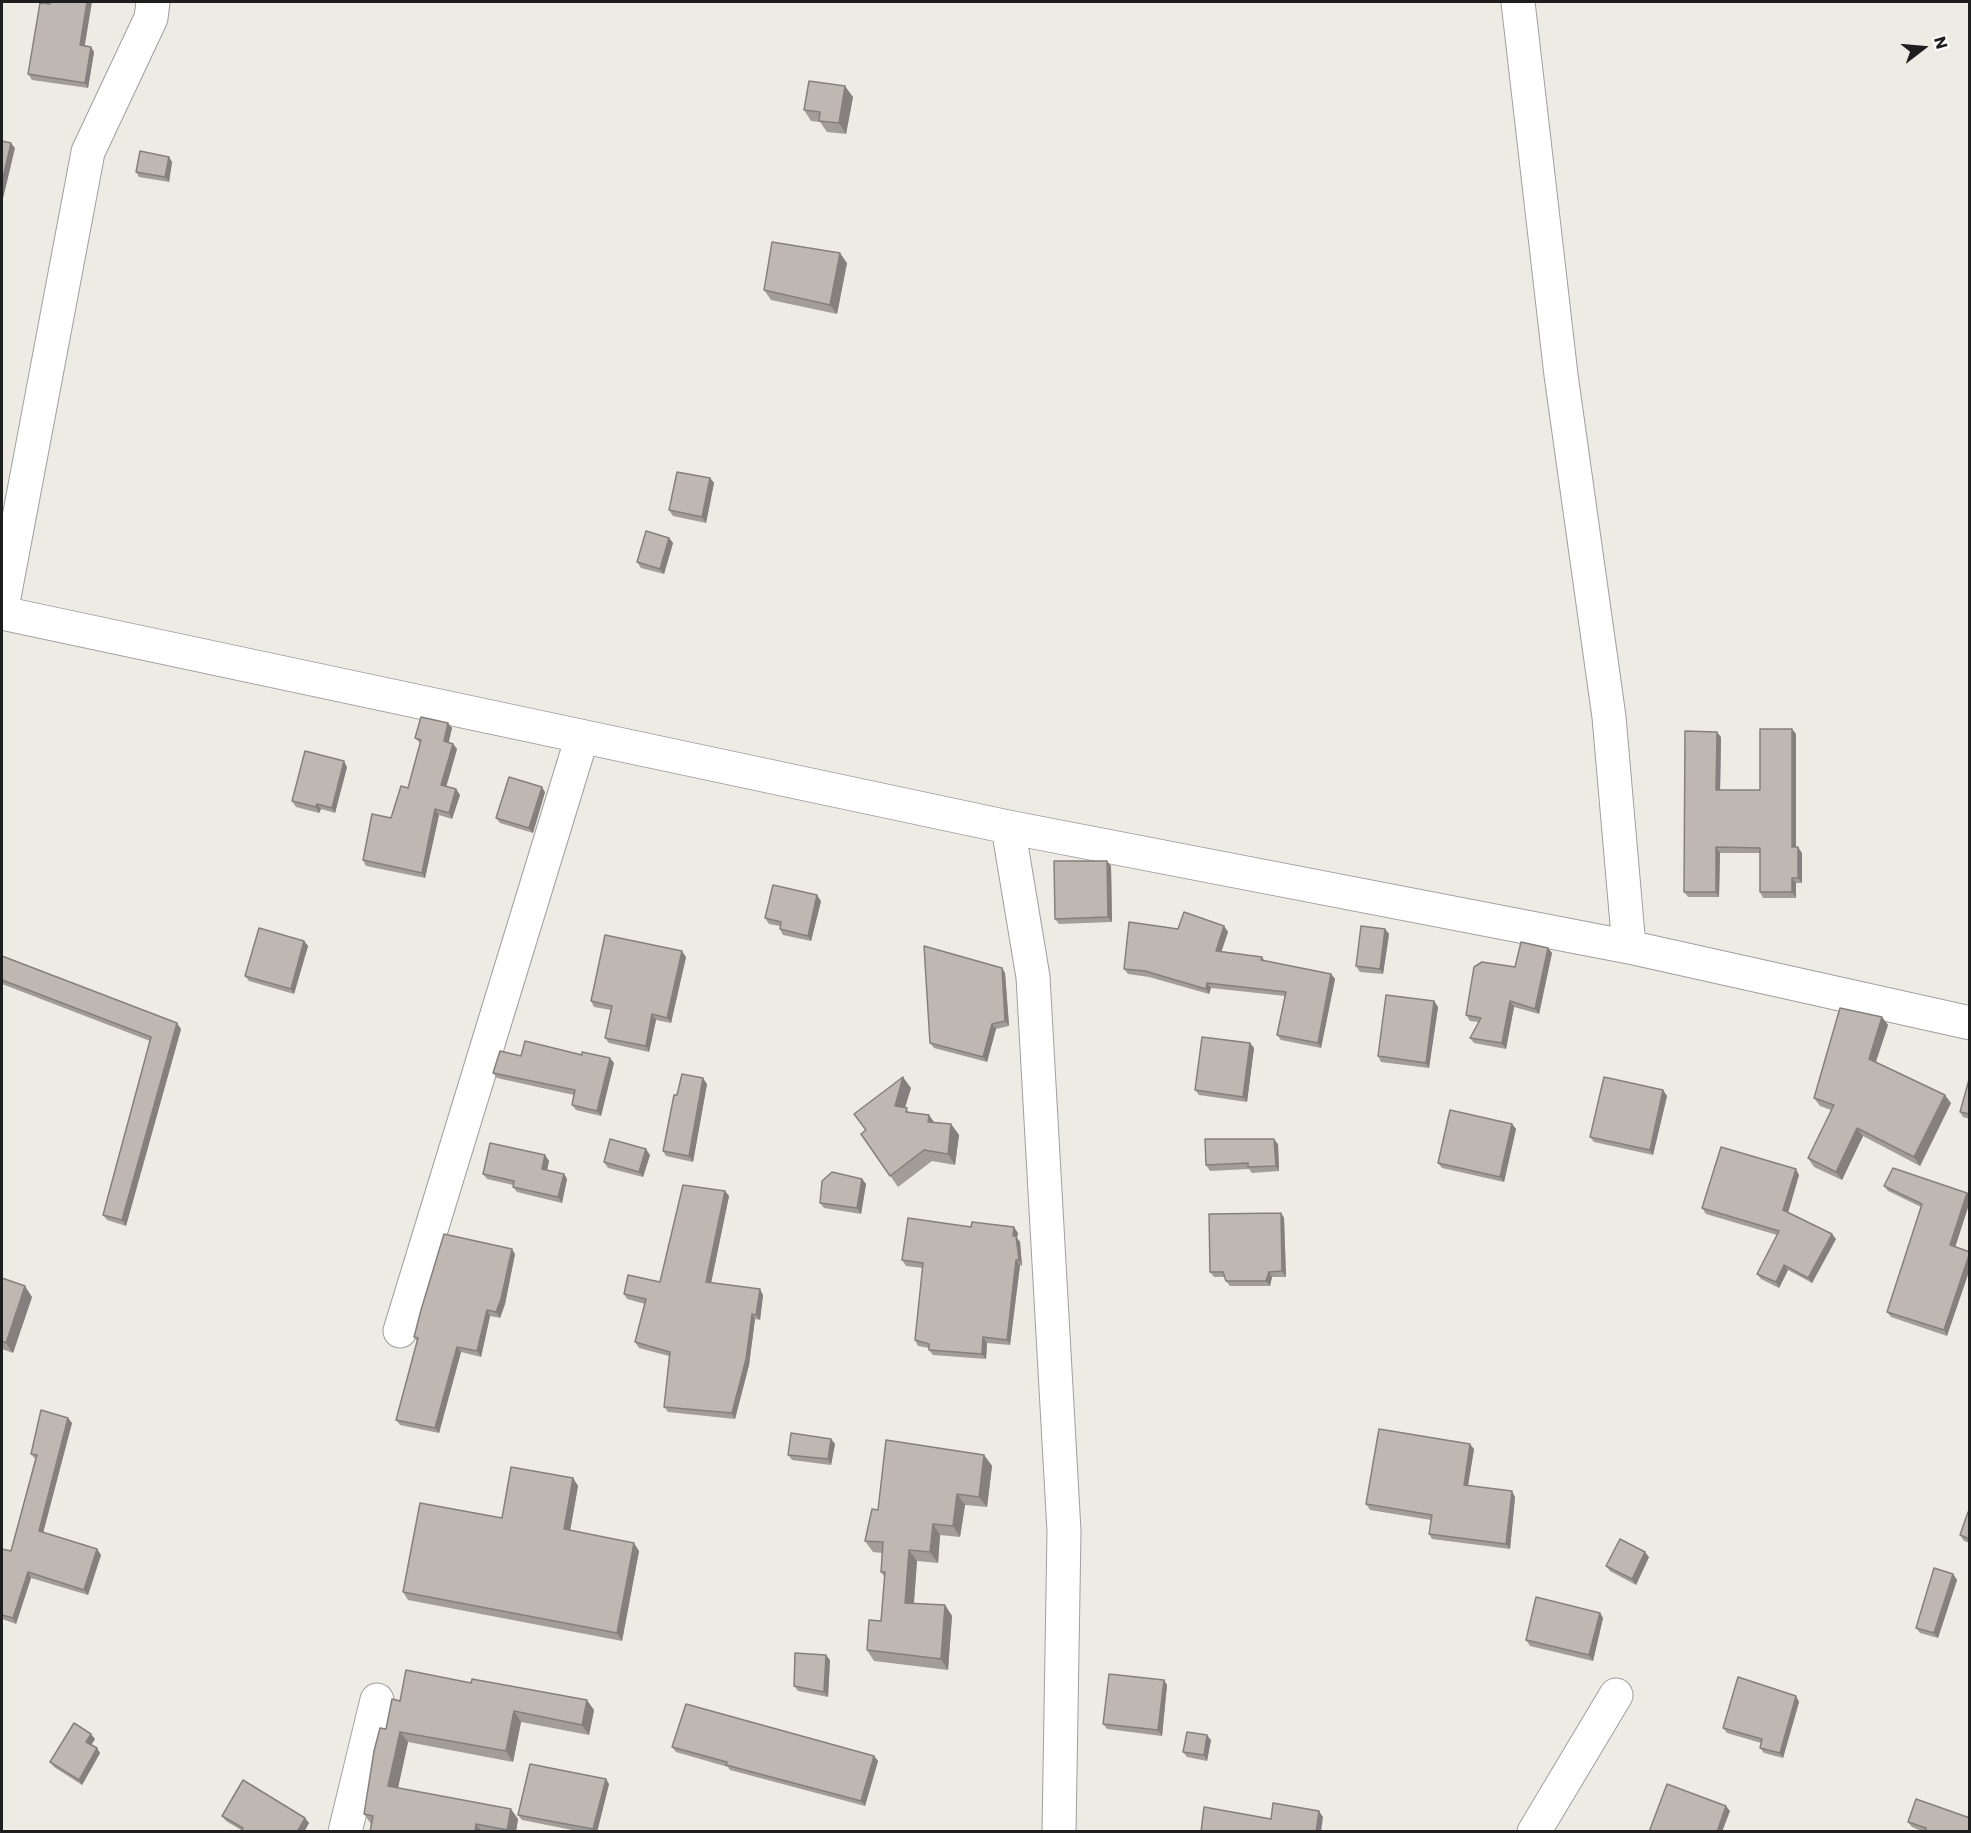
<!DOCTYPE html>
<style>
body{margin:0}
#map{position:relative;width:1971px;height:1833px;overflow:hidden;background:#eeebe5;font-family:Poppins,sans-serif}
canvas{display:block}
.frame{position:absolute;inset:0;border:3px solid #1e1e1e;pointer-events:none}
.north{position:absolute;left:1893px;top:18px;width:60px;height:60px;-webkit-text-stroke:4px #fff;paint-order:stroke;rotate:74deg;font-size:16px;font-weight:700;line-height:24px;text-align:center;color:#1e1e1e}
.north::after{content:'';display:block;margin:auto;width:21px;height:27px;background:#1e1e1e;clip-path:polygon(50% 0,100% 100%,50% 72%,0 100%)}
</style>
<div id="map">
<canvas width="1971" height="1833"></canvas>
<div class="frame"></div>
<div class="north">N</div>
</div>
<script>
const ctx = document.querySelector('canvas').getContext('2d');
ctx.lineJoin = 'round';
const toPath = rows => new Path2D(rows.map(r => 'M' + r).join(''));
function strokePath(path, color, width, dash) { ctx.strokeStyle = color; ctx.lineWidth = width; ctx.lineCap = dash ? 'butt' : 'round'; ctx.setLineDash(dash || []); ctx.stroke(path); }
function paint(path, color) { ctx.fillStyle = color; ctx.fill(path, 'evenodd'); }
const minor = toPath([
 [1518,2,1561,375,1609,717,1629,947],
 [2,608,88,152,151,18,153,2],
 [2,613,1008,827,1629,947,1970,1023],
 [1008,827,1033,977,1064,1531,1059,1832],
 [400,1331,582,737],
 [345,1832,377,1700],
 [1534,1832,1616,1695]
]);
const wall = toPath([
 [85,45,91,47,94,52,88,88,32,80,28,74],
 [853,97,846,134,827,132,820,122,811,121,804,110],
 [169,157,172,162,169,182,139,177,136,172],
 [847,263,837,314,771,300,764,290],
 [710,478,714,483,706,523,673,516,669,510],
 [669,538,673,543,664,574,641,568,637,562],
 [448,723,452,728,448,742,453,744,457,749,446,787,456,789,460,795,452,819,439,815,425,878,366,866,363,860,391,818,408,788,420,743,415,738],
 [1792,729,1796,734,1796,847,1802,853,1802,883,1796,883,1796,898,1763,898,1760,892,1760,853,1720,853,1719,897,1688,897,1684,892,1721,737,1720,790,1760,790],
 [347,767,335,813,321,809,319,813,296,807,292,801],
 [545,792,533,833,500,823,496,818],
 [1107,861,1111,866,1112,922,1059,924,1055,919],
 [821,901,811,941,783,935,780,929,780,926,769,924,765,918],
 [1224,926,1228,932,1221,951,1262,957,1265,961,1331,974,1335,979,1321,1048,1281,1040,1277,1035,1285,996,1211,988,1209,994,1149,977,1128,974,1124,969,1178,929],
 [1385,929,1389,934,1383,974,1360,972,1356,966],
 [304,941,308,946,294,994,249,981,245,976],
 [1548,948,1552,953,1539,1014,1514,1007,1506,1049,1474,1043,1470,1038,1479,1022,1470,1021,1466,1015,1515,967],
 [2,956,181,1029,126,1226,107,1220,103,1215,150,1041,2,984],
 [686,957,671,1023,656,1020,649,1052,609,1043,605,1038,611,1010,594,1007,591,1001],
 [1002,968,1005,973,1009,1026,996,1029,987,1062,934,1048,930,1043],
 [1434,1001,1438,1007,1429,1068,1381,1062,1378,1056],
 [1882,1017,1888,1025,1876,1062,1951,1103,1920,1166,1863,1136,1842,1180,1814,1167,1808,1158,1831,1110,1820,1106,1814,1098],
 [1250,1043,1254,1048,1247,1102,1199,1095,1195,1090],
 [521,1056,614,1063,601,1116,576,1110,572,1105,574,1095,497,1078,493,1073],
 [1970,1076,1970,1119,1963,1117,1960,1112],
 [707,1084,693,1162,666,1156,663,1151,677,1095],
 [911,1088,905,1108,910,1113,934,1122,951,1124,959,1135,955,1165,932,1161,898,1187,861,1134],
 [1663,1090,1667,1096,1653,1155,1594,1142,1590,1137],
 [1512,1124,1516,1129,1504,1182,1442,1168,1438,1163],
 [1278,1144,1279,1171,1252,1173,1249,1169,1210,1171,1206,1165],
 [545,1155,549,1161,547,1170,564,1174,567,1179,562,1203,517,1192,513,1187,513,1185,487,1179,483,1174],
 [650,1155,643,1177,608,1168,604,1162],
 [1799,1175,1788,1213,1836,1239,1812,1283,1788,1270,1779,1288,1761,1279,1757,1274,1777,1235,1706,1214,1702,1208],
 [862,1179,866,1184,861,1214,824,1208,820,1203],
 [1884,1186,1967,1193,1970,1197,1970,1201,1955,1247,1947,1336,1891,1317,1887,1312,1921,1207,1888,1191],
 [725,1191,729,1196,711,1283,763,1295,760,1320,755,1319,749,1365,735,1419,668,1412,664,1407,669,1356,639,1348,635,1342,645,1304,627,1299,624,1294,660,1282],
 [1281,1213,1284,1218,1286,1277,1272,1277,1270,1286,1230,1286,1226,1281,1225,1277,1214,1277,1210,1272],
 [971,1227,1018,1233,1017,1238,1020,1242,1022,1266,1020,1265,1010,1345,987,1343,986,1359,933,1355,929,1350,929,1348,918,1346,915,1340,923,1268,906,1266,902,1260],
 [515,1254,505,1304,500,1318,490,1316,481,1357,461,1352,439,1433,400,1425,396,1420,417,1341,414,1337],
 [2,1278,32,1297,13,1353,2,1349],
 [68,1418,72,1423,43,1533,97,1549,101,1555,88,1595,31,1578,16,1624,2,1619,2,1549,11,1551,35,1459,31,1454],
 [831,1439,835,1444,831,1465,792,1460,788,1455],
 [1474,1449,1468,1486,1515,1497,1510,1549,1432,1539,1429,1534,1431,1520,1370,1510,1366,1504],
 [984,1455,992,1466,987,1507,965,1505,960,1537,940,1535,938,1563,917,1561,914,1603,945,1605,952,1616,948,1670,874,1661,867,1650,881,1621,885,1578,881,1572,882,1553,873,1552,865,1541,878,1510],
 [573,1478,578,1486,570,1531,639,1551,622,1641,408,1600,403,1592,502,1518],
 [1970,1513,1970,1543,1964,1541,1960,1535],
 [1649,1557,1636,1585,1610,1571,1606,1566],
 [1953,1574,1957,1580,1938,1638,1920,1633,1916,1628],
 [1600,1613,1603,1618,1593,1661,1530,1646,1526,1640],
 [830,1660,828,1697,798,1691,794,1686],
 [1164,1680,1167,1685,1162,1736,1107,1729,1103,1724],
 [1796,1696,1799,1702,1783,1758,1764,1753,1760,1748,1761,1743,1727,1733,1723,1728],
 [400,1701,594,1710,589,1735,521,1722,513,1762,408,1742,398,1788,518,1819,516,1832,370,1832,371,1824,364,1814,386,1729],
 [95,1739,91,1745,100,1753,82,1785,54,1767,50,1762],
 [1211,1740,1207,1761,1187,1757,1183,1752],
 [672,1747,874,1756,878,1761,865,1806,730,1770,728,1767,676,1752],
 [606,1779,609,1784,597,1832,582,1832,522,1820,518,1815],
 [222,1816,305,1818,309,1823,304,1832,241,1832,241,1830,226,1821],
 [1908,1822,1970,1832,1924,1832,1912,1827]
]);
const shadedWall = toPath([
 [87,2,92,2,84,50,80,45],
 [91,47,94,52,88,88,85,83],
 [845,86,853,97,846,134,839,123],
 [11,143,15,148,2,203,2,182],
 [169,157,172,162,169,182,165,177],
 [840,253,847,263,837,314,830,305],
 [710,478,714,483,706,523,702,517],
 [669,538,673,543,664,574,660,569],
 [448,723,452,728,448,746,444,741],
 [1792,729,1796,734,1796,853,1792,847],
 [1717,732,1721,737,1720,795,1716,790],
 [453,744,457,749,445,791,441,785],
 [344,761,347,767,335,813,332,808],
 [542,787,545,792,533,833,529,828],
 [456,789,460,795,452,819,449,813],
 [317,804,321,809,319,813,316,807],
 [435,809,439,815,425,878,422,873],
 [1716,847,1720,853,1719,897,1716,892],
 [1798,847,1802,853,1802,883,1798,878],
 [1107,861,1111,866,1112,922,1108,917],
 [1792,878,1796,883,1796,898,1792,892],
 [817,895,821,901,811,941,808,936],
 [1224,926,1228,932,1220,956,1216,951],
 [1385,929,1389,934,1383,974,1380,969],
 [304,941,308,946,294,994,291,989],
 [1548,948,1552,953,1539,1014,1535,1009],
 [682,951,686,957,671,1023,667,1018],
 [1002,968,1005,973,1009,1026,1005,1021],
 [1331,974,1335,979,1321,1048,1318,1043],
 [1207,983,1211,988,1209,994,1206,989],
 [1434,1001,1438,1007,1429,1068,1426,1063],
 [1510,1001,1514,1007,1506,1049,1502,1043],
 [652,1014,656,1020,649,1052,646,1046],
 [1882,1017,1888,1025,1874,1067,1869,1059],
 [177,1023,181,1029,126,1226,122,1220],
 [992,1024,996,1029,987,1062,983,1057],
 [1250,1043,1254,1048,1247,1102,1243,1097],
 [610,1058,614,1063,601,1116,597,1111],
 [903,1077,911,1088,902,1117,895,1106],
 [703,1078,707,1084,693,1162,689,1156],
 [1663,1090,1667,1096,1653,1155,1650,1150],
 [1945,1095,1951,1103,1920,1166,1914,1157],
 [929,1115,937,1126,928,1122],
 [951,1124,959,1135,955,1165,948,1154],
 [1512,1124,1516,1129,1504,1182,1500,1177],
 [1857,1128,1863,1136,1842,1180,1836,1172],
 [1274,1139,1278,1144,1279,1171,1276,1166],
 [646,1149,650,1155,643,1177,639,1172],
 [545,1155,549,1161,546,1175,542,1169],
 [1796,1169,1799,1175,1787,1216,1783,1210],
 [564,1174,567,1179,562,1203,558,1197],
 [862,1179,866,1184,861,1214,857,1208],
 [725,1191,729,1196,710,1288,706,1282],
 [1967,1193,1970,1197,1970,1201,1954,1251,1950,1245],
 [1281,1213,1284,1218,1286,1277,1282,1271],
 [1014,1227,1018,1233,1017,1238,1020,1242,1022,1266,1019,1260,1013,1236],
 [1832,1234,1836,1239,1812,1283,1808,1278],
 [512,1249,515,1254,505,1304,500,1318,496,1312],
 [1970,1252,1970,1269,1947,1336,1944,1330],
 [1016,1260,1020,1265,1010,1345,1007,1340],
 [1784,1265,1788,1270,1779,1288,1776,1282],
 [1269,1272,1272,1277,1270,1286,1266,1281],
 [25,1286,32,1297,13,1353,6,1343],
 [760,1289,763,1295,760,1320,756,1315],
 [487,1310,490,1316,481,1357,477,1351],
 [752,1314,755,1319,749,1365,735,1419,732,1413],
 [983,1337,987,1343,986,1359,982,1354],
 [457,1347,461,1352,439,1433,435,1428],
 [68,1418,72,1423,42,1537,39,1531],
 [831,1439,835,1444,831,1465,828,1459],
 [1470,1444,1474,1449,1467,1491,1464,1485],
 [984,1455,992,1466,987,1507,979,1497],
 [573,1478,578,1486,569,1537,564,1529],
 [1512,1491,1515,1497,1510,1549,1506,1544],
 [957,1494,965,1505,960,1537,953,1526],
 [933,1524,940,1535,938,1563,930,1552],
 [634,1543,639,1551,622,1641,617,1633],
 [97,1549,101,1555,88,1595,84,1590],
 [909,1550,917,1561,913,1613,905,1603],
 [1645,1552,1649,1557,1636,1585,1632,1579],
 [28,1572,31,1578,16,1624,13,1618],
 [1953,1574,1957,1580,1938,1638,1934,1633],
 [945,1605,952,1616,948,1670,941,1659],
 [1600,1613,1603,1618,1593,1661,1589,1655],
 [826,1655,830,1660,828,1697,824,1692],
 [1164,1680,1167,1685,1162,1736,1158,1730],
 [1796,1696,1799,1702,1783,1758,1780,1753],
 [587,1700,594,1710,589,1735,582,1725],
 [514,1711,521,1722,513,1762,506,1751],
 [400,1732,408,1742,396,1797,388,1786],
 [91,1734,95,1739,90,1747,86,1742],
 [1207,1735,1211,1740,1207,1761,1204,1755],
 [97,1748,100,1753,82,1785,79,1780],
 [874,1756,878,1761,865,1806,861,1801],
 [606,1779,609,1784,597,1832,595,1832,593,1829],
 [1726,1806,1730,1811,1722,1832,1717,1832],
 [511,1809,518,1819,516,1832,508,1832,507,1830],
 [1319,1811,1323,1817,1321,1832,1316,1832],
 [305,1818,309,1823,304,1832,297,1832],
 [476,1824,482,1832,475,1832]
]);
const building = toPath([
 [50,2,87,2,80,45,91,47,85,83,28,74,40,3,50,4,50,2],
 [809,81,845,86,839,123,819,121,820,112,804,110,809,81],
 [2,141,11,143,2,182,2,141],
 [140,151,169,157,165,177,136,172,140,151],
 [772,242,840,253,830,305,764,290,772,242],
 [677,472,710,478,702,517,669,510,677,472],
 [646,531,669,538,660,569,637,562,646,531],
 [421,717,448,723,444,741,453,744,441,785,456,789,449,813,435,809,422,873,363,860,372,814,391,818,401,786,408,788,421,740,415,738,421,717],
 [1760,729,1792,729,1792,847,1798,847,1798,878,1792,878,1792,892,1760,892,1760,848,1716,847,1716,892,1684,892,1685,731,1717,732,1716,790,1760,790,1760,729],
 [305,751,344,761,332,808,317,804,316,807,292,801,305,751],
 [509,777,542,787,529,828,496,818,509,777],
 [1054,861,1107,861,1108,917,1055,919,1054,861],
 [773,885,817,895,808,936,780,929,781,922,765,918,773,885],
 [1184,912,1224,926,1216,951,1262,957,1261,960,1331,974,1318,1043,1277,1035,1286,992,1207,983,1206,989,1145,971,1124,969,1129,922,1178,929,1184,912],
 [1361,926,1385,929,1380,969,1356,966,1361,926],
 [259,928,304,941,291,989,245,976,259,928],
 [605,935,682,951,667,1018,652,1014,646,1046,605,1038,612,1006,591,1001,605,935],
 [1521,942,1548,948,1535,1009,1510,1001,1502,1043,1470,1038,1481,1018,1466,1015,1474,967,1482,962,1515,967,1521,942],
 [924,946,1002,968,1005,1021,992,1024,983,1057,930,1043,924,946],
 [2,956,177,1023,122,1220,103,1215,151,1037,2,980,2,956],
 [1386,995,1434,1001,1426,1063,1378,1056,1386,995],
 [1840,1008,1882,1017,1869,1059,1945,1095,1914,1157,1857,1128,1836,1172,1808,1158,1834,1105,1814,1098,1840,1008],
 [1202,1037,1250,1043,1243,1097,1195,1090,1202,1037],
 [525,1041,582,1055,582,1052,610,1058,597,1111,572,1105,575,1090,493,1073,500,1051,521,1056,525,1041],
 [682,1074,703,1078,689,1156,663,1151,674,1095,677,1095,682,1074],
 [1970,1076,1970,1114,1960,1112,1970,1076],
 [903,1077,895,1106,907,1108,906,1112,929,1115,928,1122,951,1124,948,1154,924,1150,890,1176,861,1134,866,1130,854,1114,903,1077],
 [1604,1077,1663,1090,1650,1150,1590,1137,1604,1077],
 [1450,1110,1512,1124,1500,1177,1438,1163,1450,1110],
 [610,1139,646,1149,639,1172,604,1162,610,1139],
 [1205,1139,1274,1139,1276,1166,1248,1167,1248,1163,1206,1165,1205,1139],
 [490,1143,545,1155,542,1169,564,1174,558,1197,513,1187,514,1181,483,1174,490,1143],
 [1721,1147,1796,1169,1783,1210,1832,1234,1808,1278,1784,1265,1776,1282,1757,1274,1779,1231,1702,1208,1721,1147],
 [1893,1168,1967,1193,1950,1245,1970,1252,1944,1330,1887,1312,1922,1204,1884,1186,1893,1168],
 [832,1172,862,1179,857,1208,820,1203,822,1181,832,1172],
 [683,1185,725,1191,706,1282,760,1289,756,1315,752,1314,746,1359,732,1413,664,1407,670,1352,635,1342,646,1299,624,1294,628,1275,660,1282,683,1185],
 [1281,1213,1282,1271,1269,1272,1266,1281,1226,1281,1223,1272,1210,1272,1209,1214,1281,1213],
 [908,1218,971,1227,972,1222,1014,1227,1013,1236,1016,1236,1019,1260,1016,1260,1007,1340,983,1337,982,1354,929,1350,929,1344,915,1340,923,1263,902,1260,908,1218],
 [444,1234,512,1249,501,1299,496,1312,487,1310,477,1351,457,1347,435,1428,396,1420,418,1338,414,1337,421,1310,444,1234],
 [2,1278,25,1286,6,1343,2,1341,2,1278],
 [41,1410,68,1418,39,1531,97,1549,84,1590,28,1572,13,1618,2,1615,2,1549,11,1551,37,1455,31,1454,41,1410],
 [1379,1429,1470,1444,1464,1485,1512,1491,1506,1544,1429,1534,1432,1515,1366,1504,1379,1429],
 [791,1433,831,1439,828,1459,788,1455,791,1433],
 [886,1440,984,1455,979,1497,957,1494,953,1526,933,1524,930,1552,909,1550,905,1603,945,1605,941,1659,867,1650,869,1620,881,1621,885,1572,881,1572,883,1542,865,1541,872,1509,878,1510,886,1440],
 [511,1467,573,1478,564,1529,634,1543,617,1633,403,1592,420,1503,502,1518,511,1467],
 [1968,1512,1970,1513,1970,1539,1960,1535,1968,1512],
 [1620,1539,1645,1552,1632,1579,1606,1566,1620,1539],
 [1934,1568,1953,1574,1934,1633,1916,1628,1934,1568],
 [1536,1597,1600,1613,1589,1655,1526,1640,1536,1597],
 [795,1653,826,1655,824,1692,794,1686,795,1653],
 [406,1670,471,1683,472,1679,587,1700,582,1725,514,1711,506,1751,400,1732,388,1786,511,1809,507,1830,476,1824,475,1832,370,1832,373,1816,364,1814,374,1751,380,1728,386,1729,392,1699,400,1701,406,1670],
 [1109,1674,1164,1680,1158,1730,1103,1724,1109,1674],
 [1738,1677,1796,1696,1780,1753,1760,1748,1762,1739,1723,1728,1738,1677],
 [686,1704,874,1756,861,1801,726,1765,727,1762,672,1747,686,1704],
 [74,1723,91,1734,86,1742,97,1748,79,1780,50,1762,74,1723],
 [1187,1732,1207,1735,1204,1755,1183,1752,1187,1732],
 [530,1764,606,1779,593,1829,518,1815,530,1764],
 [243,1780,305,1818,297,1832,241,1832,243,1828,222,1816,243,1780],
 [1667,1784,1726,1806,1717,1832,1649,1832,1667,1784],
 [1916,1799,1970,1818,1969,1832,1925,1832,1926,1828,1908,1822,1916,1799],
 [1273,1803,1319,1811,1316,1832,1201,1832,1204,1807,1271,1819,1273,1803]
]);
strokePath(minor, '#9f9f9f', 35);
strokePath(minor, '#fff', 33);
paint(wall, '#a39d99');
paint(shadedWall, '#85807d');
paint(building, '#beb7b2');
strokePath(building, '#85807d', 1.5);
</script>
